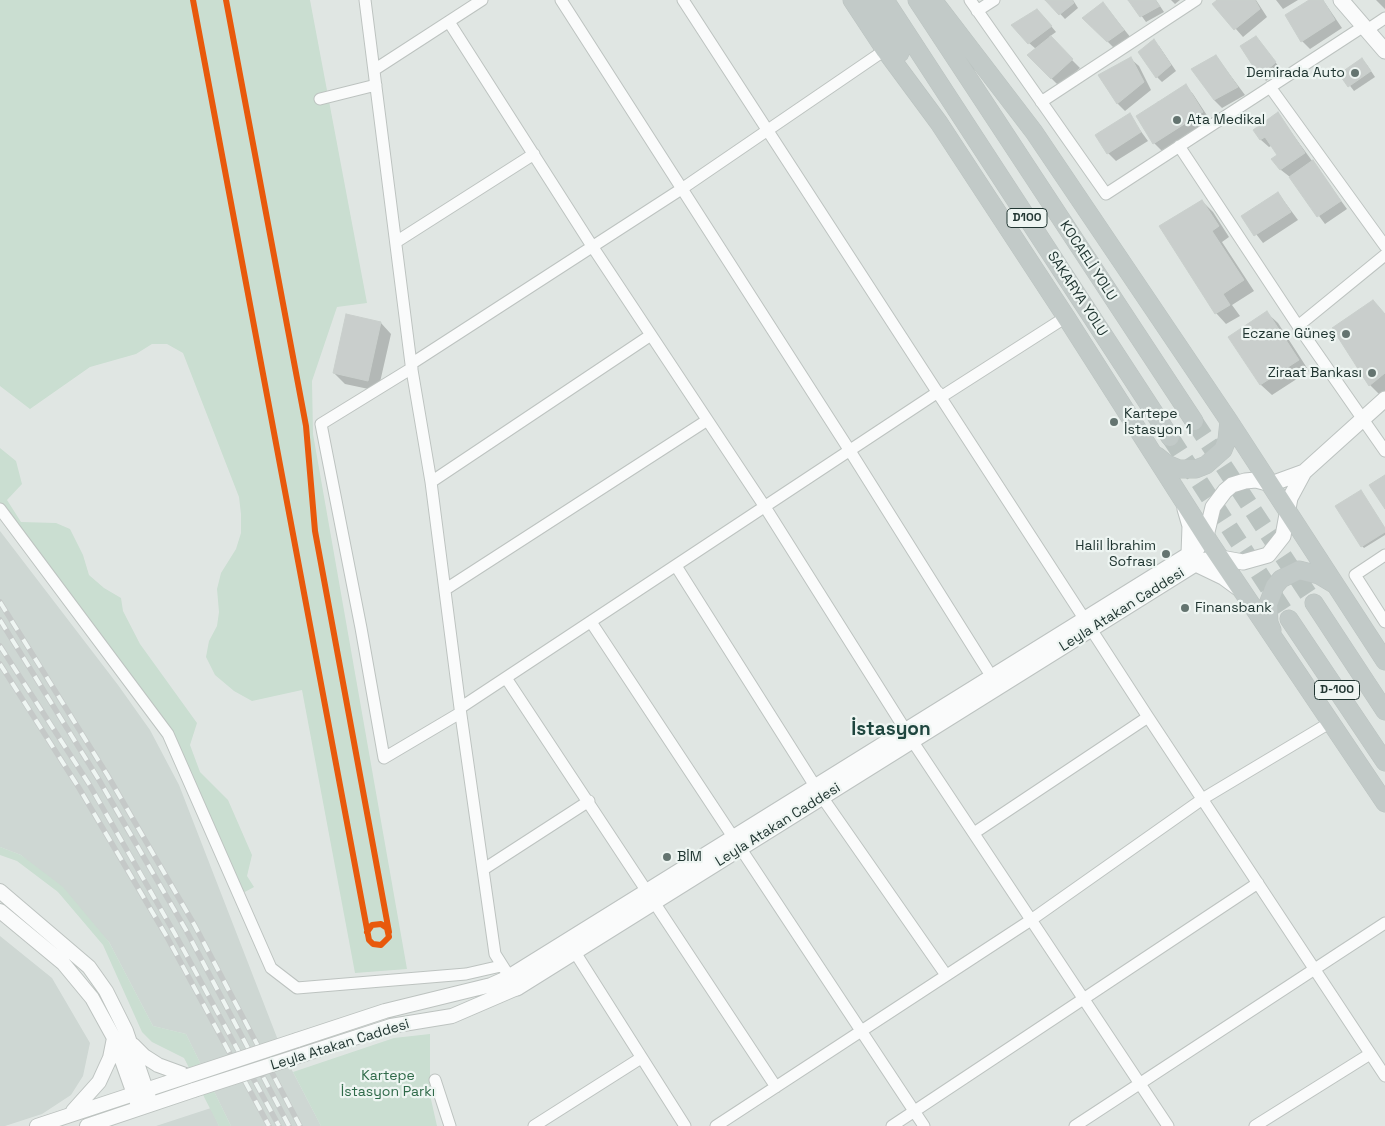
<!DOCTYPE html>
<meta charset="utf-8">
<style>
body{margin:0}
canvas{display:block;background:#e0e6e3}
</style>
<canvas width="1385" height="1126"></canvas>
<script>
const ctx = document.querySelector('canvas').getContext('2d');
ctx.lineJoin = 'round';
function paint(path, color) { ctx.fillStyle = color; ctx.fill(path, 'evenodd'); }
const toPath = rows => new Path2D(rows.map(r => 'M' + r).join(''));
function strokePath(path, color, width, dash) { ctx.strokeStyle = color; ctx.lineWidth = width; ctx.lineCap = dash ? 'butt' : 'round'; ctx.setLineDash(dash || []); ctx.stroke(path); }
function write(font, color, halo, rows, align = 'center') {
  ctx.font = font + ' "Space Grotesk",sans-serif'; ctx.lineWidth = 4.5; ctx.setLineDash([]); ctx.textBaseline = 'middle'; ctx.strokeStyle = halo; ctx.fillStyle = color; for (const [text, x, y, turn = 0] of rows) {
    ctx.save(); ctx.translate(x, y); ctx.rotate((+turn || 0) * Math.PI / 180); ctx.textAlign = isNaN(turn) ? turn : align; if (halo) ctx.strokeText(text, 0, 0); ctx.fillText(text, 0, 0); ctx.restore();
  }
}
const built = toPath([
 [0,531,118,685,150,730,179,785,283,1053,321,1126,231,1126,186,1034,153,1026,109,942,21,855,0,847],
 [0,936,52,978,90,1043,83,1076,71,1095,42,1114,5,1126,0,1126],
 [211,1108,219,1126,156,1126]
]);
const green = toPath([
 [0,0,310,0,367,303,337,307,312,381,313,434,407,969,355,973,302,690,252,701,234,691,215,675,206,657,209,641,217,626,219,612,217,589,221,573,236,549,241,533,241,514,239,497,183,353,167,344,152,344,136,354,90,367,30,409,0,386],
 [0,448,16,461,22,484,7,500,21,522,56,523,70,529,83,555,89,575,104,588,121,598,123,611,140,644,197,723,190,745,200,772,228,800,252,855,247,876,254,887,243,893,174,733,0,505],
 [0,847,21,855,63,887,109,942,153,1026,186,1034,231,1126,219,1126,184,1058,152,1042,142,1032,103,945,58,892,17,861,0,855],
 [430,1034,430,1095,437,1126,321,1126,293,1072,394,1038]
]);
const shadow = toPath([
 [1047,0,1073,0,1078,8,1065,19],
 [1130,0,1156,0,1164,12,1146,22],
 [1171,0,1180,0,1175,4],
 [1220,0,1256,0,1267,17,1243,37,1214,4],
 [1276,0,1298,0,1283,9],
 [1311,0,1323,0,1342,28,1310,49,1302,41],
 [1376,0,1385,0,1385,9],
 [1103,3,1131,38,1115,49,1084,18],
 [1042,15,1056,32,1049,37,1080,68,1059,86,1028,55,1036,49,1029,43],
 [1256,38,1280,68,1266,81,1242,46],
 [1159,46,1176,71,1162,82,1157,77],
 [1216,56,1245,95,1222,108,1214,100],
 [1131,59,1139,66,1151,90,1125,111,1118,104,1100,76],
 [1367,65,1375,77,1354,91,1341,74],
 [1186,86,1193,94,1210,120,1162,151,1154,143],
 [1278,114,1347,209,1325,224,1290,177,1281,170,1273,159,1279,155,1271,146,1269,147,1261,140,1254,130],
 [1129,115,1148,141,1116,161,1108,153],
 [1278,193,1298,220,1263,243,1243,217],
 [1202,201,1213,212,1229,237,1222,242,1254,291,1232,305,1240,316,1226,324,1216,313],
 [1267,313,1278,323,1309,371,1272,395,1261,385,1230,337],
 [1385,314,1385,392,1381,396,1370,385,1334,328],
 [381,323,391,334,378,391,345,384,334,373],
 [1385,528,1385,535,1364,548,1362,546]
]);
const building = toPath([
 [1045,0,1072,0,1074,3,1059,15,1045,0],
 [1128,0,1155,0,1160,6,1140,17,1128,0],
 [1217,0,1255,0,1260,9,1234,30,1212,4,1217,0],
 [1309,0,1323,0,1335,20,1301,42,1285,15,1309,0],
 [1103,2,1124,30,1107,42,1082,18,1103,2],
 [1037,9,1052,26,1028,44,1011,25,1037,9],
 [1051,36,1073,59,1051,79,1027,55,1051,36],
 [1256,36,1276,62,1260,77,1240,46,1256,36],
 [1154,39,1171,65,1156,78,1138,52,1154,39],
 [1216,55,1238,87,1214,100,1191,69,1216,55],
 [1131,57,1144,82,1117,104,1098,75,1131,57],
 [1362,58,1371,71,1348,87,1339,74,1362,58],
 [1186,84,1203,112,1175,130,1158,102,1186,84],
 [1158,102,1175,130,1153,144,1136,116,1158,102],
 [1278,112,1305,153,1280,170,1271,159,1277,155,1265,137,1260,140,1253,130,1278,112],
 [1130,113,1141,132,1107,154,1095,135,1130,113],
 [1313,160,1341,201,1317,217,1289,177,1313,160],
 [1278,192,1291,212,1254,236,1241,216,1278,192],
 [1202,200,1219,226,1212,231,1244,280,1223,294,1230,305,1215,314,1159,226,1202,200],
 [1373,300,1385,314,1385,373,1369,386,1332,328,1373,300],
 [1267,311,1299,360,1260,385,1228,337,1267,311],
 [346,314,381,322,368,381,333,373,346,314],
 [1385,475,1385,509,1369,485,1385,475],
 [1361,490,1385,528,1385,532,1361,547,1335,506,1361,490]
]);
const trunkTunnel = toPath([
 [1194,421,1314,603],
 [1170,437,1289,619]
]);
const minor = toPath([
 [365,0,411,364,431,482,460,708,495,954,514,984],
 [561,0,850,451,995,682],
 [683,0,1148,717,1385,1076],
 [970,0,1106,194,1364,26],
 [977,11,994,0],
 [449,22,592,246,765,507,913,742,1168,1126],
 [1367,30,1385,18],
 [374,70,482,0],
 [1270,87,1385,246],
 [320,99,376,85],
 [1041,102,1196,0],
 [1179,146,1298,326,1385,451],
 [396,242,534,154],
 [1298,326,1385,255],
 [411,364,683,188,885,50],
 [412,368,321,424,361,628,384,758,460,713],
 [941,397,1066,317],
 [431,482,651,335],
 [0,509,168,734,271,968,297,988,466,974,501,966],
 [1385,555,1355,575,1385,622],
 [676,566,822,797,946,975],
 [446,589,706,421],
 [591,622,924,1126],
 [506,678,776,1087],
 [460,708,938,392],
 [974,833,1148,717],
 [484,869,589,801],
 [571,946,685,1126],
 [435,1080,450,1126],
 [534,1126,641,1058],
 [716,1126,1031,920,1204,798,1331,722],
 [892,1126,1258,883],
 [1075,1126,1385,923],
 [1255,1126,1370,1054]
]);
const tertiary = toPath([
 [0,891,89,967,106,991,126,1031,151,1104],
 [0,911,63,963,92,998,114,1038,139,1108],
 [297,1040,385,1011,491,985,509,977],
 [133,1045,144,1056,158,1065,188,1076],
 [305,1054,391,1026,452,1016,517,988],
 [73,1111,99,1082,110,1058,114,1038],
 [37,1126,188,1076],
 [87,1126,194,1090]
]);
const secondary = toPath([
 [1341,0,1385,51],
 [1185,509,1190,526,1189,554],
 [1196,564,1223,577,1238,588],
 [509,977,1196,550,1206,536,1213,507,1225,491,1232,485,1245,481,1256,480,1271,484,1304,472],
 [517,988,1200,561,1221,558,1243,562,1268,555,1283,536,1290,498,1304,472,1385,399]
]);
const trunk = toPath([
 [852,0,885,50,939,123,1066,317,1212,546,1385,803],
 [870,0,900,53],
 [885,0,1170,437],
 [917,0,1194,421],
 [933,0,1034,132,1229,421,1385,661],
 [1157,456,1167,464,1179,469,1196,469,1206,465,1223,450,1227,440,1229,421],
 [1314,603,1385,711],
 [1289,619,1385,762],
 [1272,630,1269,623,1268,604,1275,586,1281,579,1299,570,1319,575,1334,584]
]);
const rail = toPath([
 [0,602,108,776,195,926,300,1126],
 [0,620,99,780,186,930,289,1126],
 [0,646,89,784,175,934,279,1126],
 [0,664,79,788,167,937,269,1126]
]);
const tertiaryBridge = toPath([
 [188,1076,297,1040],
 [194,1090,305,1054]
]);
const cycleway = toPath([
 [193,0,369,940,373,944,381,945,389,937,387,928,381,924,372,925,367,932],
 [226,0,306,426,315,531,389,932]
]);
const markers = [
 [1355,73,5,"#647470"],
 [1177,120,5,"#647470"],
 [1346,334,5,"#647470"],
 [1372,373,5,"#647470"],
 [1114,422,5,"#647470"],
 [1166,554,5,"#647470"],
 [1185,608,5,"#647470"],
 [667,857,5,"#647470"]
];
const shields = [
 [1027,218,40],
 [1337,690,45]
];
const shieldNames = [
 ["D100",1027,218],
 ["D-100",1337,690]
];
const poiNames = [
 ["Demirada Auto",1345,73],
 ["Ata Medikal",1187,120,"left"],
 ["Eczane Güneş",1336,334],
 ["Ziraat Bankası",1362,373],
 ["Kartepe",1124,414,"left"],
 ["İstasyon 1",1124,430,"left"],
 ["Halil İbrahim",1156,546],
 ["Sofrası",1156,562],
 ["Finansbank",1195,608,"left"],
 ["BİM",677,857,"left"]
];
const streetNames = [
 ["KOCAELİ YOLU",1088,261,57],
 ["SAKARYA YOLU",1077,294,57],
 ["Leyla Atakan Caddesi",1122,610,-32],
 ["Leyla Atakan Caddesi",778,825,-32],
 ["Leyla Atakan Caddesi",340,1045,-17]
];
const parkNames = [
 ["Kartepe",388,1076],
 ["İstasyon Parkı",388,1092]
];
const districtNames = [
 ["İstasyon",891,730]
];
paint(built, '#ced7d3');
paint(green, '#caded1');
paint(shadow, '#0003');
paint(building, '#c9cecc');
strokePath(building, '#c9cfcc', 1);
strokePath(trunkTunnel, '#bac3c0', 18, [18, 9]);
strokePath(minor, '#bdc3c0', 13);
strokePath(tertiary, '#bdc3c0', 16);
strokePath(secondary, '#bdc3c1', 17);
strokePath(trunk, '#bbc3c0', 19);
strokePath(minor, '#fafbfb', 11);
strokePath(tertiary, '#fafbfb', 14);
strokePath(secondary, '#fafbfb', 15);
strokePath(trunk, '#c2cac8', 18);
strokePath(rail, '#c5c9c8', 5.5);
strokePath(rail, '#eef5f2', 4, [11]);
strokePath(tertiaryBridge, '#bdc3c0', 16, []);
strokePath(tertiaryBridge, '#fafbfb', 14);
strokePath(cycleway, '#e8590c', 6);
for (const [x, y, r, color] of markers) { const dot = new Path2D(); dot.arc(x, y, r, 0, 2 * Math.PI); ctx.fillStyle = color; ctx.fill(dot); strokePath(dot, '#eef5f2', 2); }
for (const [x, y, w] of shields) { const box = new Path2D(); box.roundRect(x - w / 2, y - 9.5, w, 19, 4); ctx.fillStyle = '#eef5f2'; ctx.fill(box); strokePath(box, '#213632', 1); }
write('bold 12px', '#213632', null, shieldNames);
write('14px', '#213632', '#eef5f2', poiNames, 'right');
write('14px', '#213632', '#eef5f2', streetNames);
write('14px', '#2f6a49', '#eef5f2', parkNames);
write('bold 19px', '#1f463f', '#eef5f2', districtNames);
</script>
